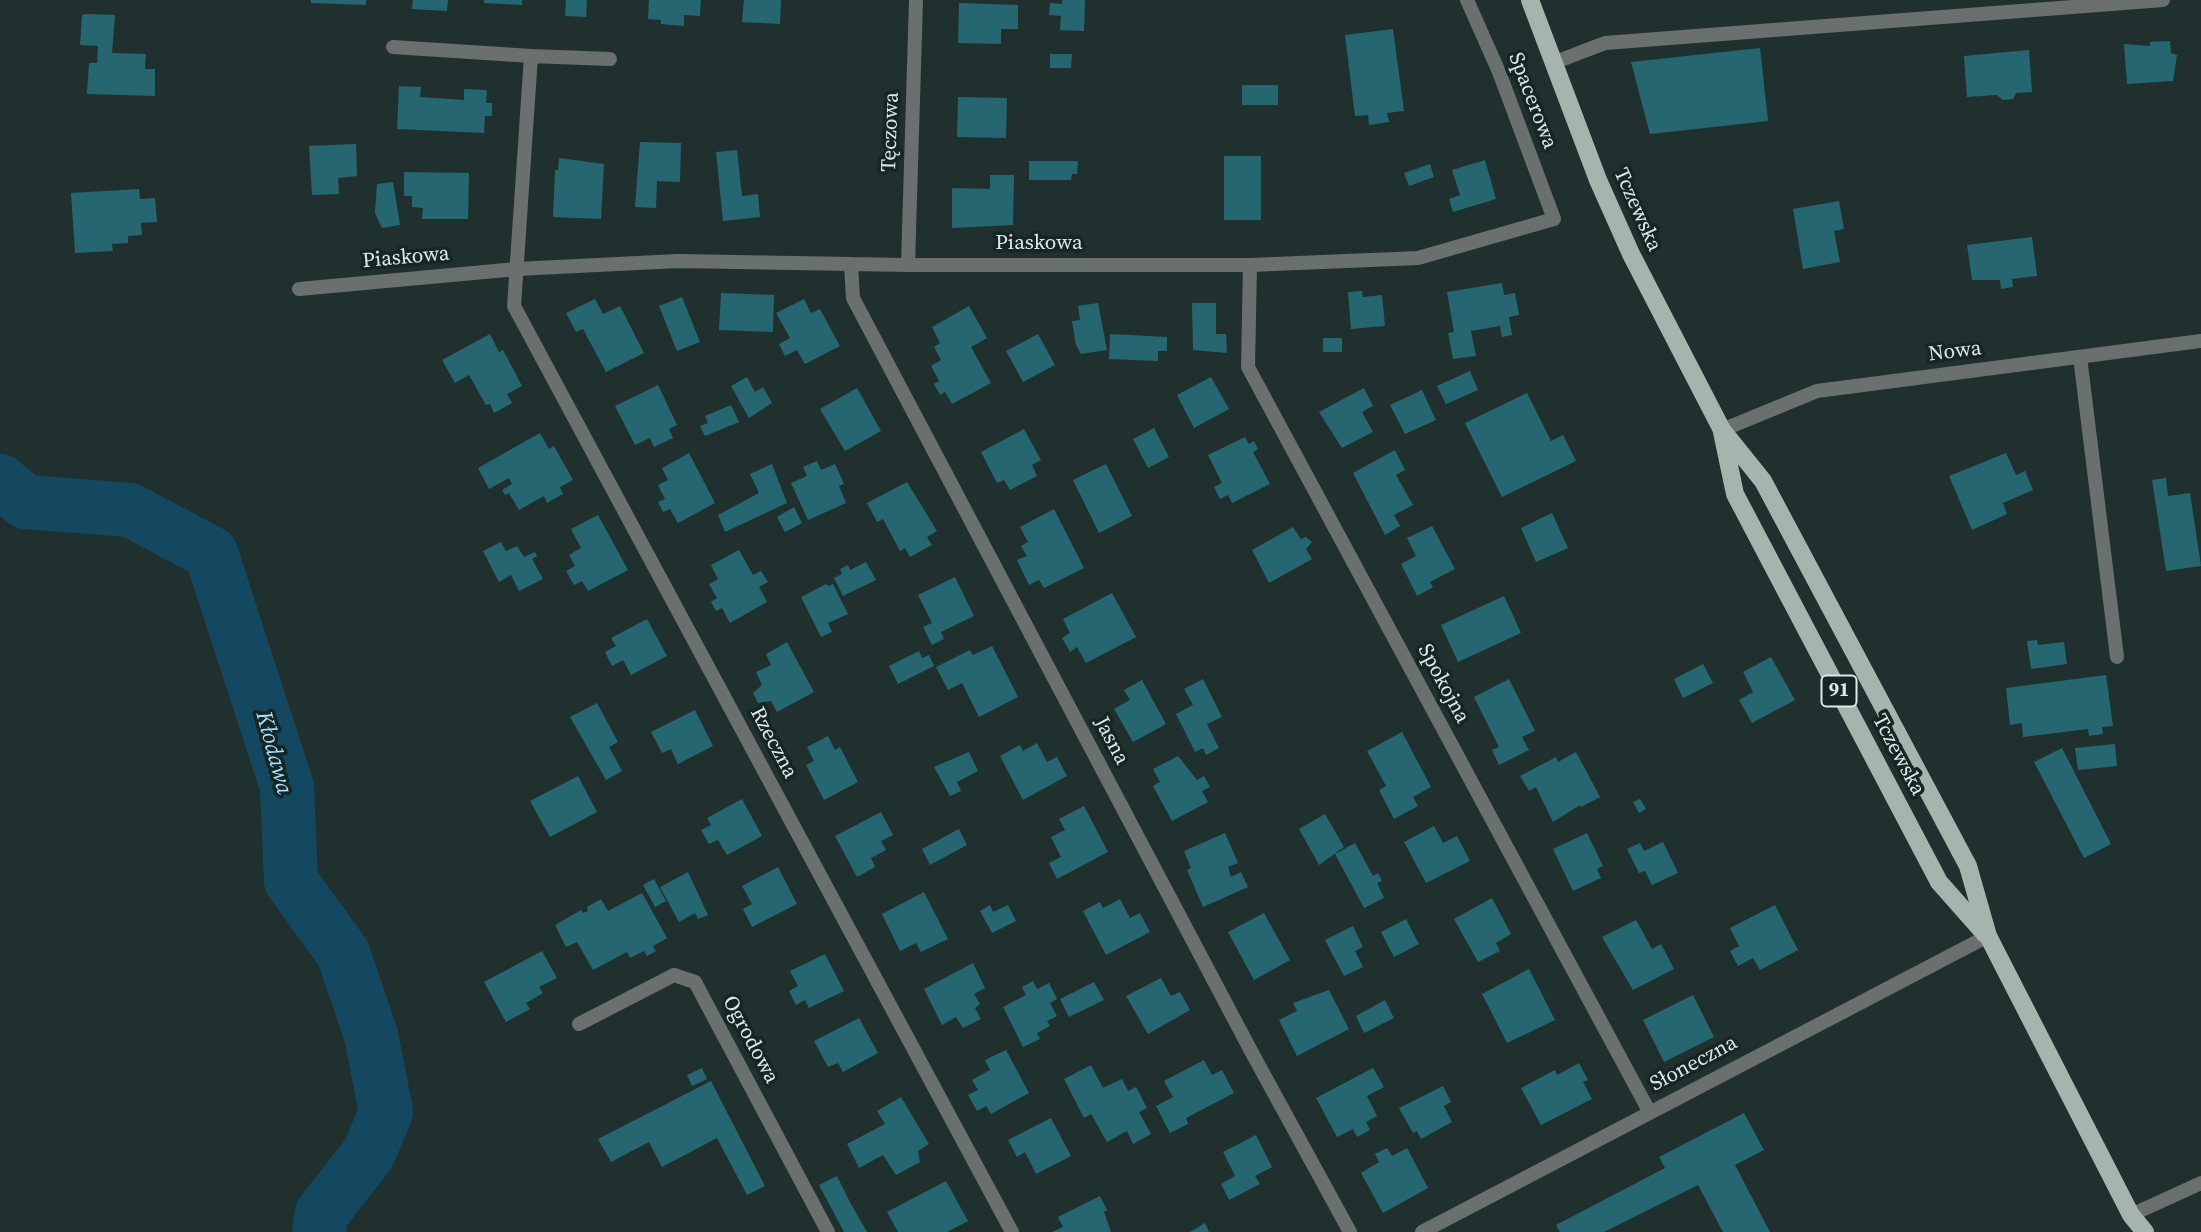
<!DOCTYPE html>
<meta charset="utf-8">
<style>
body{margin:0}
canvas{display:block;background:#20302f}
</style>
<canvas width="2201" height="1232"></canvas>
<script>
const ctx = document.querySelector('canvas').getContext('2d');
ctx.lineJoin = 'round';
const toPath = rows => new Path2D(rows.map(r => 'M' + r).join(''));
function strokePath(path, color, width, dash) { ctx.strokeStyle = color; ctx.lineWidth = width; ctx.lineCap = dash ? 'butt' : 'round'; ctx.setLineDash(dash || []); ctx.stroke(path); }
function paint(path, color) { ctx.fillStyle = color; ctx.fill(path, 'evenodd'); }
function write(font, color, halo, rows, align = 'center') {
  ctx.font = font + ' "Source Serif 4",serif'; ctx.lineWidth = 7; ctx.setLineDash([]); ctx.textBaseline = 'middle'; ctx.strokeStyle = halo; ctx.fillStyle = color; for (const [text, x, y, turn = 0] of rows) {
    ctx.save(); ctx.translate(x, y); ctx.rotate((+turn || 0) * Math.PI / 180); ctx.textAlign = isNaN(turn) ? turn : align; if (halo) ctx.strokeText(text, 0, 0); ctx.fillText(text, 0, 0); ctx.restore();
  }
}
const river = toPath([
 [0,481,26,502,130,510,211,553,287,787,291,881,343,953,371,1035,386,1112,369,1153,322,1213,319,1232]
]);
const building = toPath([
 [311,0,366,0,366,5,311,3],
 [413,0,448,0,447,11,412,9],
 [484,0,522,0,522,5,484,3],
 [566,0,587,0,586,17,565,16],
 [649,0,701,0,700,16,684,15,684,26,661,24,661,20,648,19],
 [744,0,781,0,780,24,742,22],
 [1062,0,1085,0,1084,31,1060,30,1061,16,1049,15,1050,3,1062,4],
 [959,3,1018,5,1018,29,1001,29,1001,44,958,43],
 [87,14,115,15,112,53,146,54,145,69,155,69,155,96,87,94,89,63,97,63,98,46,80,45,82,15],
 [1393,29,1404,111,1387,113,1389,122,1369,125,1368,115,1355,116,1345,35],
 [2170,41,2171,53,2177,55,2173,81,2127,84,2124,44,2150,46,2150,42],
 [1760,48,1768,121,1650,134,1631,62],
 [2029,50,2032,92,2016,93,2013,99,2003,100,1997,95,1967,97,1964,56],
 [1050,54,1072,54,1071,68,1050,68],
 [1242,85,1278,85,1278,105,1242,105],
 [399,86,421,87,420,97,464,100,464,89,487,90,486,103,492,103,492,116,485,116,484,133,397,129],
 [958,97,1007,98,1006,138,957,137],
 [640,142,681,143,680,182,657,181,656,208,635,207],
 [356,144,357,176,338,178,339,194,312,195,309,146],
 [737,150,742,196,758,194,760,217,723,221,716,152],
 [1224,156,1261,156,1261,220,1224,220],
 [559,158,604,164,601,219,553,217,555,170,558,170],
 [1485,160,1496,199,1453,212,1449,199,1460,195,1452,170],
 [1029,161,1078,161,1077,174,1072,174,1071,180,1029,180],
 [1430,164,1434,177,1409,186,1404,173],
 [404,172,469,173,468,219,422,219,423,208,412,207,412,196,404,196],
 [990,175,1014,175,1013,225,952,228,952,188,990,189],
 [393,182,400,225,382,228,375,213,377,184],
 [139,189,140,199,155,198,157,222,141,223,142,235,128,236,128,243,112,244,113,251,75,253,71,193],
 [1839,201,1844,229,1834,231,1840,262,1803,269,1793,209],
 [2032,237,2037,276,2012,279,2013,287,2001,289,2000,280,1972,280,1967,245],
 [1502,283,1504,295,1515,293,1519,315,1509,317,1512,335,1502,337,1500,326,1471,331,1476,356,1453,359,1448,333,1454,332,1447,292],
 [1362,291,1363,297,1382,295,1385,326,1351,329,1348,292],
 [721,293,774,295,773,332,719,330],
 [682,297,700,342,677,351,659,306],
 [595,299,603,314,620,306,644,353,606,372,583,329,576,332,566,313],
 [804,299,811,313,820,309,840,346,805,364,797,350,785,356,779,344,790,338,776,313],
 [1098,303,1107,350,1081,354,1076,345,1072,321,1080,320,1078,306],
 [1192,303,1216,303,1216,334,1226,334,1227,353,1193,350],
 [969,306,987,338,971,347,991,383,952,404,945,392,940,395,934,384,939,381,931,366,941,360,934,347,940,343,932,327],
 [490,334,499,352,503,350,522,386,507,394,512,403,494,413,490,404,486,405,469,375,455,383,442,360],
 [1038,334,1055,365,1023,382,1006,351],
 [1110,334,1167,337,1167,351,1158,351,1158,361,1109,359],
 [1323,338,1342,338,1342,352,1323,352],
 [1470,371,1478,390,1446,404,1437,386],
 [747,377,755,392,763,387,772,403,749,418,731,386],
 [1211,377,1229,409,1194,428,1177,395],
 [658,385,677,425,669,429,673,438,654,447,650,438,635,445,615,406],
 [857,388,881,431,845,451,820,409],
 [1364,388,1373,406,1362,412,1373,432,1342,448,1319,412],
 [1422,390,1436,420,1405,434,1390,405],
 [1527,393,1551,441,1563,435,1576,461,1502,497,1465,423],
 [731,405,739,422,705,436,700,426,708,423,705,416],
 [1154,428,1169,457,1148,468,1133,439],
 [1024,429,1041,460,1032,465,1037,476,1010,490,1004,480,997,483,981,452],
 [540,433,549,449,554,446,573,480,560,487,563,494,547,503,544,496,519,510,509,493,505,495,502,490,512,484,509,478,489,489,478,468],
 [1245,437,1249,444,1254,441,1258,449,1253,452,1270,484,1232,503,1228,495,1220,499,1214,487,1222,483,1208,455],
 [1395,450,1405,470,1396,475,1413,505,1394,515,1400,526,1385,535,1353,473],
 [689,453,715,503,678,523,670,509,663,512,658,502,665,499,658,485,668,480,662,468],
 [2006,453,2016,475,2025,471,2033,490,2003,503,2007,514,1972,530,1949,476],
 [817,461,821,470,835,464,844,484,839,486,846,503,808,520,791,483,807,476,803,467],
 [772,464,787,503,725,532,718,515,759,493,750,474],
 [1106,464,1132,516,1099,533,1073,480],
 [2166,478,2168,496,2190,493,2201,566,2166,571,2152,480],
 [907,482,937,531,927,537,932,545,910,557,905,548,900,551,883,519,877,522,867,503],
 [794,507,802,523,785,532,777,517],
 [1054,509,1084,568,1044,588,1039,580,1029,585,1017,560,1027,556,1021,546,1028,542,1020,527],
 [1552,513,1568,548,1536,562,1521,528],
 [598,515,628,570,588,591,582,581,574,585,566,571,575,566,569,555,581,548,571,529],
 [1432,526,1455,569,1430,582,1433,587,1417,596,1401,564,1416,556,1407,538],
 [1293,527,1301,539,1306,537,1312,542,1306,549,1312,559,1269,583,1252,550],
 [501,542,506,551,517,546,524,557,535,552,537,556,532,559,543,579,519,591,511,575,499,582,483,551],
 [739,550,753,575,761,571,768,582,759,587,767,602,730,623,722,608,716,611,711,602,717,598,709,584,718,579,711,565],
 [866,562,876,580,843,596,834,578,842,574,840,569,848,565,850,570],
 [955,577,974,616,941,632,944,639,932,645,923,627,932,623,918,595],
 [826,584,828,586,833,584,848,614,828,623,832,632,821,637,801,597],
 [1112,593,1136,637,1086,663,1077,647,1070,652,1062,638,1070,633,1063,619],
 [1504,596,1521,633,1458,662,1441,625],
 [647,619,667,656,631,675,623,660,612,666,605,652,616,646,611,638],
 [2037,640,2038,645,2064,642,2067,664,2031,669,2027,641],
 [787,642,814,692,777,712,771,701,758,703,753,693,762,685,756,672,771,665,766,654],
 [992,646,1018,697,979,717,962,683,948,690,936,667,970,650,973,655],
 [919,651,922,658,929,655,934,666,898,684,889,666],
 [1771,657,1795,700,1752,723,1739,700,1753,692,1743,672],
 [1703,664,1713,683,1683,698,1674,679],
 [2106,675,2113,726,2102,727,2103,734,2089,736,2088,729,2023,737,2022,723,2010,725,2006,688],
 [1203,679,1222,717,1207,724,1219,748,1206,755,1203,748,1195,752,1176,714,1193,705,1184,689],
 [1509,679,1535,731,1522,737,1529,750,1499,765,1492,750,1499,747,1474,697],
 [1142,680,1166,724,1133,742,1114,709,1130,700,1124,690],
 [597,703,618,742,609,747,622,771,606,780,570,717],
 [695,710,713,746,678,764,671,749,662,753,651,732],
 [1402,732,1431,787,1413,797,1418,806,1394,819,1379,790,1386,786,1367,751],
 [828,736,835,750,840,747,858,782,824,800,806,765,814,761,807,747],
 [1037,743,1047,762,1057,757,1067,776,1023,800,1000,756,1020,745,1023,751],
 [2115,744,2117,766,2078,770,2075,748],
 [2062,748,2111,844,2084,858,2034,762],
 [969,752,978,771,957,782,961,791,950,796,934,767],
 [1576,752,1600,797,1581,807,1580,805,1553,822,1536,787,1529,791,1520,776,1556,757,1558,762],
 [1178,756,1197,780,1204,776,1210,787,1202,791,1208,802,1172,821,1153,786,1160,782,1153,769],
 [578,776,597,812,550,837,530,801],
 [742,799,762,836,727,855,718,840,709,844,701,830,711,825,707,818],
 [1640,799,1646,809,1639,813,1633,802],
 [1084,806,1108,852,1057,879,1049,863,1061,857,1051,837,1065,830,1059,819],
 [881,812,893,835,881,841,886,850,871,858,875,867,857,877,835,836],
 [1325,814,1344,847,1319,865,1299,829],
 [1434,826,1443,843,1457,836,1470,861,1426,883,1404,842],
 [959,829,967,845,930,865,922,849],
 [1225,833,1238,863,1228,867,1231,877,1241,872,1248,887,1203,907,1187,870,1191,868,1184,851],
 [1587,833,1603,866,1597,869,1601,878,1573,891,1553,849],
 [1663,842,1678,873,1652,885,1645,871,1639,873,1627,849,1640,843,1644,851],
 [1355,843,1373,876,1378,873,1382,881,1377,883,1384,898,1364,908,1335,854],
 [778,867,797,904,752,927,743,909,752,904,742,886],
 [688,872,708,915,698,919,695,913,679,922,660,887],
 [654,879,666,901,655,907,643,885],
 [924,892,948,939,921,952,916,943,900,951,882,914],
 [642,893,667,938,653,946,656,951,647,956,644,951,630,958,627,952,593,970,577,942,566,947,555,925,581,910,583,913,588,911,587,907,601,899,608,911],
 [1492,898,1511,934,1496,943,1500,951,1478,962,1454,919],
 [1120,899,1130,918,1140,913,1150,932,1106,955,1083,911,1100,902,1103,908],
 [990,905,993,912,1008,905,1016,921,992,933,980,911],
 [1775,905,1798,950,1760,970,1753,958,1738,966,1730,951,1739,946,1730,928],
 [1264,913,1290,960,1254,980,1228,932],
 [1406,919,1419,944,1394,957,1381,932],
 [1636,920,1652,949,1661,944,1674,969,1633,990,1602,937],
 [1353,926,1363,947,1355,951,1363,967,1344,976,1325,940],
 [542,951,557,978,539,987,543,993,526,1003,530,1009,506,1022,484,982],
 [825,954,844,991,809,1008,805,1000,796,1005,789,991,798,986,790,971],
 [973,963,985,988,974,994,980,1004,975,1008,981,1019,963,1028,956,1017,942,1025,924,989],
 [1529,969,1555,1020,1507,1043,1482,994],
 [1161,978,1171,996,1180,992,1190,1010,1148,1034,1126,996],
 [1033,981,1037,989,1049,983,1057,999,1050,1003,1057,1016,1047,1021,1050,1026,1037,1033,1040,1039,1023,1047,1003,1007,1026,995,1022,987],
 [1094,982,1104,1000,1069,1017,1060,999],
 [1329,990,1349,1029,1297,1056,1279,1020,1297,1011,1293,1003],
 [1693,995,1714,1037,1664,1062,1643,1020],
 [1385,1000,1394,1018,1364,1033,1356,1016],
 [859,1018,878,1053,843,1072,838,1063,828,1067,814,1041],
 [1006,1050,1029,1093,991,1114,986,1106,977,1111,968,1095,978,1090,972,1080,990,1070,985,1060],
 [1204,1060,1212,1075,1222,1070,1234,1093,1186,1118,1188,1124,1170,1133,1156,1106,1173,1097,1164,1081],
 [1579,1063,1588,1080,1583,1082,1592,1099,1541,1125,1521,1088,1555,1070,1557,1075],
 [1091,1065,1103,1088,1122,1079,1128,1091,1136,1087,1147,1108,1139,1112,1151,1134,1133,1144,1127,1131,1107,1142,1091,1114,1084,1118,1064,1079],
 [702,1068,707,1079,692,1086,687,1075],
 [1373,1068,1384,1087,1367,1096,1377,1116,1366,1122,1370,1130,1357,1137,1353,1129,1337,1137,1316,1098],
 [711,1081,765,1186,747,1195,717,1138,662,1167,649,1142,611,1162,598,1139],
 [1443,1086,1451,1102,1444,1106,1452,1122,1421,1139,1417,1131,1413,1133,1399,1108],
 [901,1097,929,1144,918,1151,920,1162,896,1175,883,1155,859,1168,847,1144,885,1124,877,1111],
 [1744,1113,1764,1150,1735,1165,1770,1232,1723,1232,1698,1185,1604,1232,1560,1232,1556,1225,1665,1168,1659,1157],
 [1051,1118,1071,1156,1036,1174,1025,1152,1017,1157,1008,1140],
 [1256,1135,1272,1167,1255,1176,1260,1184,1229,1200,1221,1184,1235,1176,1223,1152],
 [1387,1148,1392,1156,1407,1148,1428,1188,1383,1213,1361,1173,1379,1162,1375,1154],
 [837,1176,851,1204,867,1232,844,1232,819,1185],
 [946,1181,968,1221,947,1232,898,1232,887,1212],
 [1100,1196,1107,1210,1104,1212,1111,1232,1052,1232,1063,1227,1058,1217],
 [1205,1223,1209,1232,1190,1232]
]);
const service = toPath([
 [2080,357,2117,657]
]);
const minor = toPath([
 [393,47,531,56,514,306,1012,1232],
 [531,56,610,59],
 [1553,63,1605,43,2163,0],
 [851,264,853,298,1251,1051,1350,1232],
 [908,265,916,0],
 [1250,265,1248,367,1649,1111],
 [299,289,517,269,678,261,908,265,1250,265,1418,258,1554,219,1499,72,1467,0],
 [1722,430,1817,391,2201,341],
 [579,1024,674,975,695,982,828,1232],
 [2131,1215,2201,1183],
 [1422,1232,1988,936]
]);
const primary = toPath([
 [1530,0,1598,180,1631,254,1722,430,1763,481,1968,866,1988,936,2131,1215,2145,1232],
 [1722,432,1735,494,1939,882,1985,934]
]);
const shields = [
 [1839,691,35]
];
const shieldNames = [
 ["91",1839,691]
];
const streetNames = [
 ["Spacerowa",1532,101,69],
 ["Tęczowa",891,132,-88],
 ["Tczewska",1637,210,66],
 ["Piaskowa",1039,244],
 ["Piaskowa",406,258,-5],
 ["Nowa",1955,352,-7],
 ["Spokojna",1443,684,62],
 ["Jasna",1111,741,62],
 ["Rzeczna",773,743,62],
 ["Tczewska",1898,755,62],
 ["Ogrodowa",750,1040,62],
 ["Słoneczna",1694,1064,-28]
];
const waterNames = [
 ["Kłodawa",273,753,75]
];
strokePath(river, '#144860', 54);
paint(building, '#266671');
strokePath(service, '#69706d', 14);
strokePath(minor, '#69706d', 14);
strokePath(primary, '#a6b4ae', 18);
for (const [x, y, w] of shields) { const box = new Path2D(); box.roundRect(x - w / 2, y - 15.5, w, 31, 5); ctx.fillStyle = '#162625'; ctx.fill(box); strokePath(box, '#dee8e7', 2); }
write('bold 19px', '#dee8e7', null, shieldNames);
write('21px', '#dee8e7', '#162625', streetNames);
write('italic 23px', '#a8defa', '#162625', waterNames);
</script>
